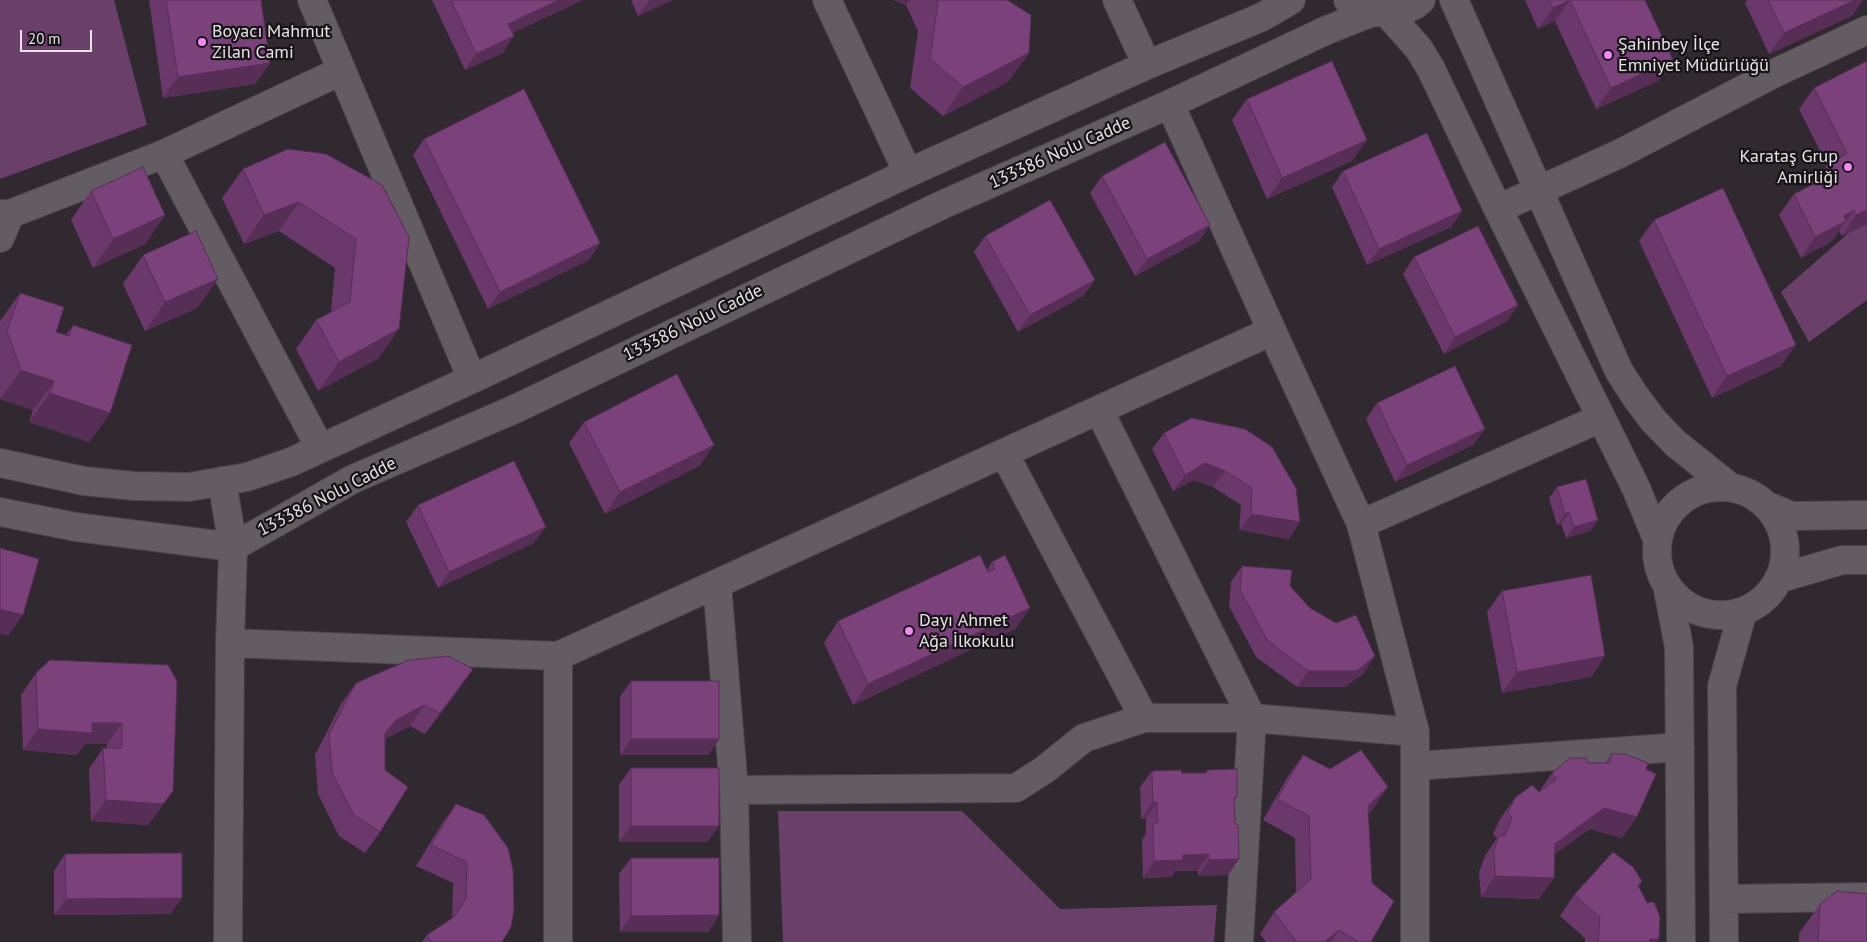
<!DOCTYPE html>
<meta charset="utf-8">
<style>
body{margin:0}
#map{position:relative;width:1867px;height:942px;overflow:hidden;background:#302930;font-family:"PT Sans",sans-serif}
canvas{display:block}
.scale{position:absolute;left:20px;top:30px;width:72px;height:22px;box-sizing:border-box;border:2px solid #e8e3e7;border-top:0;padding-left:6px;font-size:15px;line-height:18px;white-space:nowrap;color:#e8e3e7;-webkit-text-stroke:4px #161316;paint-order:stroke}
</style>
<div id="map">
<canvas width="1867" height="942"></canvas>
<div class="scale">20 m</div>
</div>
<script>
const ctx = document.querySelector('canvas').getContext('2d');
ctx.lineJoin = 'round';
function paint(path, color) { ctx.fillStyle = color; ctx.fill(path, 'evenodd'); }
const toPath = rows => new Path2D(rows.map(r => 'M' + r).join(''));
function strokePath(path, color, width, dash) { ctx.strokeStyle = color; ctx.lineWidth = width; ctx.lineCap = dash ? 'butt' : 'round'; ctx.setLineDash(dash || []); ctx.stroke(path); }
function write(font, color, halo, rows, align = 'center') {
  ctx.font = font + ' "PT Sans",sans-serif'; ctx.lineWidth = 4.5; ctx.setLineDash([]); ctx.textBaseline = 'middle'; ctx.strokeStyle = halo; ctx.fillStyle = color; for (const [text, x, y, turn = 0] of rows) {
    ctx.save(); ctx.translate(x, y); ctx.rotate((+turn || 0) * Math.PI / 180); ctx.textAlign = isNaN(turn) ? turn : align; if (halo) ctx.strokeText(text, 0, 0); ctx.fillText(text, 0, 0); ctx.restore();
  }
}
const green = toPath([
 [0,0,114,0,147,125,0,179],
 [1867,217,1867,300,1809,342,1781,292],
 [778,811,962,811,1060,909,1217,905,1214,942,783,942]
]);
const minor = toPath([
 [312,0,472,379],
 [827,0,908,173],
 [1117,0,1147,65],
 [1348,0,1359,7,1373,12,1387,13,1402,11,1415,5,1421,0],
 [1454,0,1619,371,1635,396,1653,420,1675,443,1730,487],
 [1387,13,1419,49,1431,69,1498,209,1636,488,1657,539],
 [164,154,320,448],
 [1498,209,1619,154,1775,73,1867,30],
 [0,214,10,214,164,154,341,71],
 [0,238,10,214],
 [1272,331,1361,524,1415,732,1415,942],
 [1099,410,1252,718,1239,942],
 [1004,453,1144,718],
 [0,463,84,481,134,486,189,487,247,477,291,462,472,379,908,173,1147,65,1262,17,1291,0],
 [222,481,233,547,230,643,228,942],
 '1657 551a64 64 0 1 1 128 0a64 64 0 1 1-128 0Z',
 [1767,506,1792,516,1867,515],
 [0,512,76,527,233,547,353,479,515,409,944,204,1170,104,1327,30,1373,12],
 [1361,524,1601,418],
 [1781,578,1842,560,1867,560],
 [717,584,734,790,737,942],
 [1668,590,1679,647,1681,942],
 [230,643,558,656,558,942],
 [558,656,1272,331,1170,104],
 [1416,766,1680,747],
 [734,790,1016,788,1044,770,1084,738,1144,718,1252,718,1415,732],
 [1724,899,1867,897],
 [1724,942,1722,686,1742,614]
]);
const wall = toPath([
 [149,0,261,0,270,63,255,84,163,98],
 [432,0,583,0,512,33,503,53,465,70],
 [631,0,673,0,638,16],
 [893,0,1007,0,1029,53,1008,82,943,116,910,88,918,31,906,5],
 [1525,0,1645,0,1673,60,1658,81,1596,109,1555,21,1538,29],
 [1747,0,1863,0,1852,16,1769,54,1745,3],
 [1867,61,1867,224,1842,236,1839,231,1831,242,1801,258,1779,215,1794,194,1807,188,1815,176,1822,172,1827,165,1799,109,1814,88],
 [1247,99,1352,161,1267,199,1232,120],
 [424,139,600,243,589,260,488,309,413,155],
 [243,169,382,185,379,358,318,391,296,349,316,320,331,312,335,268,279,231,244,244,222,198],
 [1343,171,1462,211,1451,227,1367,265,1332,187],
 [1102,176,1210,225,1199,241,1135,276,1090,193],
 [91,191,165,215,145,244,93,268,71,220],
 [1654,220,1781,366,1712,398,1639,241],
 [985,236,1095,280,1083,296,1018,332,974,252],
 [143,255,218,279,197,308,145,331,123,284],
 [1414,257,1507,321,1444,354,1403,274],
 [20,293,56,332,66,335,73,325,110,413,89,442,29,422,33,410,0,399,0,321],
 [1377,403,1473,445,1395,482,1366,419],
 [584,422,714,445,699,466,605,514,569,443],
 [1245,429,1289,539,1239,530,1241,505,1213,487,1194,480,1173,491,1152,449,1164,433],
 [1557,487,1598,520,1590,531,1566,538,1561,524,1557,525,1549,498],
 [418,505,534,543,438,588,406,522],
 [992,562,1030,608,1015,629,853,705,824,643,838,621,987,570],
 [1242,566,1364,673,1345,687,1297,687,1256,657,1229,606,1231,582],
 [1502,591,1605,656,1591,677,1502,693,1487,612],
 [168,665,173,791,148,825,91,821,89,769,103,748,107,748,107,744,85,744,77,755,23,750,21,695,36,673],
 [631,681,719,739,708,755,620,755,620,697],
 [356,683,458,691,425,734,410,726,385,739,380,832,365,853,339,836,318,794,315,755,341,704],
 [1611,754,1622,838,1590,829,1554,854,1539,899,1481,897,1479,872,1485,856,1497,838,1493,834,1500,819,1515,798,1539,792,1552,773,1587,763,1605,763],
 [1303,755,1373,809,1368,813,1371,942,1266,942,1260,934,1274,912,1296,893,1295,838,1263,820,1288,776],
 [631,768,719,826,707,842,619,842,619,785],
 [1207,770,1237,797,1234,802,1235,824,1239,859,1228,875,1198,876,1198,871,1175,871,1172,877,1143,878,1142,840,1146,833,1146,819,1141,819,1140,787,1152,771,1182,773,1204,773],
 [456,804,502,942,422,942,427,935,452,919,453,883,416,866,441,825],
 [65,854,182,898,170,914,54,915,54,871],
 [631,858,719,915,708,932,620,932,619,874],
 [1642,881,1639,886,1657,942,1585,942,1585,938,1560,916,1574,895],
 [1820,904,1867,942,1799,942,1799,933]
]);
const shadedWall = toPath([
 [559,0,583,0,497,40,508,24],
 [650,0,673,0,638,16],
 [893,0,910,0,906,5],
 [1570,0,1555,21,1538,29,1553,8],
 [1855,0,1863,0,1852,16,1769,54,1784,33],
 [514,36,503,53,465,70,476,54],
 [1029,53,1008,82,943,116,963,87],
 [1673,60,1658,81,1596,109,1611,88],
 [270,63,255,84,163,98,178,77],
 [1367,140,1352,161,1267,199,1282,178],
 [299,202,279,231,244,244,264,215],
 [1854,210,1831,242,1801,258,1815,237,1844,216],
 [1867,210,1867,224,1842,236,1856,215],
 [1462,211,1451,227,1367,265,1379,249],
 [165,215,145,244,93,268,113,239],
 [1210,225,1199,241,1135,276,1147,259],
 [600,243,589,260,488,309,500,292],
 [218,279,197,308,145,331,165,302],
 [1095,280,1083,296,1018,332,1030,315],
 [1518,305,1507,321,1444,354,1455,337],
 [399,329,379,358,318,391,339,362],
 [1796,345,1781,366,1712,398,1727,376],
 [21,370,54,381,33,410,0,399],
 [50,393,110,413,89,442,29,422],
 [1485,429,1473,445,1395,482,1407,465],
 [714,445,699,466,605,514,620,492],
 [1205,463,1225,471,1213,487,1194,480,1173,491,1185,475],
 [1569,512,1561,524,1557,525,1565,514],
 [1251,514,1300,522,1289,539,1239,530],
 [1598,520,1590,531,1566,538,1574,527],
 [546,527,534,543,438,588,449,572],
 [1030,608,1015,629,853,705,868,684],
 [0,609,23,615,8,636,0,634],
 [1375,656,1364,673,1345,687,1297,687,1308,671],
 [1605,656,1591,677,1502,693,1517,672],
 [473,669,458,691,425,734,440,713],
 [424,705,410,726,381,741,385,733,396,720],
 [92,723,122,723,107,744,85,744,77,755,23,750,38,729],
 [631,739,719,739,708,755,620,755],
 [1388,787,1373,809,1353,827,1368,806],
 [173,791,148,825,91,821,106,800],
 [1153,802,1157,802,1146,819,1141,819],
 [1604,808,1637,817,1622,838,1590,829,1540,865,1555,844],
 [631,826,719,826,707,842,619,842],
 [1209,854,1198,871,1175,871,1172,877,1143,878,1154,861,1183,855],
 [1239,859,1228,875,1198,876,1209,860],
 [1495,876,1554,878,1539,899,1481,897],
 [182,898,170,914,54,915,66,899],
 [719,915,708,932,620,932,631,916],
 [1339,930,1331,942,1324,942],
 [1650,939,1659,939,1657,942,1648,942]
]);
const building = toPath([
 [166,0,261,0,270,63,178,77,166,0],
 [451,0,559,0,508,24,514,36,476,54,451,0],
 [938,0,1007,0,1031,15,1029,53,963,87,930,59,938,2,938,0],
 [1549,0,1645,0,1673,60,1611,88,1570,0,1553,8,1549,0],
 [1768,0,1855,0,1784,33,1768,0],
 [1332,61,1367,140,1282,178,1247,99,1332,61],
 [1867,61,1867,210,1856,215,1854,210,1844,216,1846,221,1815,237,1794,194,1818,182,1815,176,1831,168,1828,163,1847,154,1814,88,1867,61],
 [524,89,600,243,500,292,424,139,524,89],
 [1427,133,1462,211,1379,249,1343,171,1427,133],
 [1165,142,1210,225,1147,259,1102,176,1165,142],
 [288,149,326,154,382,185,409,237,399,329,339,362,316,320,350,302,356,239,299,202,264,215,243,169,288,149],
 [143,167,165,215,113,239,91,191,143,167],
 [1723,188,1796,345,1727,376,1654,220,1723,188],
 [1050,200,1095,280,1030,315,985,236,1050,200],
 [1478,226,1518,305,1455,337,1414,257,1478,226],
 [196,231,218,279,165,302,143,255,196,231],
 [20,293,64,307,56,332,69,336,73,325,132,345,110,413,50,393,54,381,21,370,7,331,20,293],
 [1455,366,1485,429,1407,465,1377,403,1455,366],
 [677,374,714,445,620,492,584,422,677,374],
 [1191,418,1245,429,1272,447,1296,488,1300,522,1251,514,1252,488,1225,471,1205,463,1185,475,1164,433,1191,418],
 [514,461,546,527,449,572,418,505,514,461],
 [1586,479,1598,520,1574,527,1569,512,1565,514,1557,487,1586,479],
 [0,548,39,559,23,615,0,609,0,548],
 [980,555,988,572,995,569,992,562,1005,555,1030,608,868,684,838,621,980,555],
 [1242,566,1292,570,1290,586,1310,608,1336,623,1356,615,1375,656,1357,671,1308,671,1268,641,1240,590,1242,566],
 [1591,575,1605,656,1517,672,1502,591,1591,575],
 [448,656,473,669,440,713,424,705,396,720,385,733,385,770,408,787,380,832,354,815,332,773,329,734,356,683,409,660,448,656],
 [50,660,168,665,177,681,173,791,163,804,106,800,103,748,122,748,122,723,92,723,92,733,38,729,36,673,50,660],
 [631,681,719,681,719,739,631,739,631,681],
 [1361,750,1388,787,1368,806,1372,883,1394,901,1371,942,1359,942,1339,930,1324,942,1297,942,1274,912,1311,879,1309,816,1277,799,1303,755,1330,769,1361,750],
 [1611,754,1625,754,1648,763,1646,769,1656,774,1637,817,1604,808,1555,844,1554,878,1495,876,1494,851,1499,835,1505,836,1512,817,1508,813,1515,798,1532,785,1539,792,1557,779,1552,773,1570,758,1587,758,1587,763,1610,763,1611,754],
 [631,768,719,768,719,826,631,826,631,768],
 [1237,769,1237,797,1234,797,1235,824,1238,824,1239,859,1209,860,1209,854,1183,855,1183,860,1154,861,1153,823,1158,823,1157,802,1153,802,1152,771,1181,770,1182,773,1207,773,1207,770,1237,769],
 [456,804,484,815,508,848,513,870,514,910,511,927,502,942,432,942,427,935,454,917,466,899,467,862,431,845,456,804],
 [1613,852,1633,867,1642,881,1638,885,1647,903,1654,902,1660,917,1659,939,1650,939,1649,942,1598,942,1600,917,1574,895,1613,852],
 [182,853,182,898,66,899,65,854,182,853],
 [631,858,719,858,719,915,631,916,631,858],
 [1837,891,1867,894,1867,942,1818,942,1820,904,1837,891]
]);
const markers = [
 [202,42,5,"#f28af3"],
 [1608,55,5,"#f28af3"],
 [1848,167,5,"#f28af3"],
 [909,631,5,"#f28af3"]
];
const poiNames = [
 ["Boyacı Mahmut",212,32],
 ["Zilan Cami",212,53],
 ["Şahinbey İlçe",1618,45],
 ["Emniyet Müdürlüğü",1618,66],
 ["Karataş Grup",1838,157,"right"],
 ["Amirliği",1838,178,"right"],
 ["Dayı Ahmet",919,621],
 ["Ağa İlkokulu",919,642]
];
const streetNames = [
 ["133386 Nolu Cadde",1060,153,-24],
 ["133386 Nolu Cadde",693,323,-26],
 ["133386 Nolu Cadde",327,497,-27]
];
paint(green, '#6a406a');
strokePath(minor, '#4a444a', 30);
strokePath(minor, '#635c63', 28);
paint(wall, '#6a386a');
paint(shadedWall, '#562e56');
paint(building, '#7b417b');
strokePath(building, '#562e56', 1);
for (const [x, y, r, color] of markers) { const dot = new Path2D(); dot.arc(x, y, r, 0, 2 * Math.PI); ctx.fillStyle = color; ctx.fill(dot); strokePath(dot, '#161316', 2); }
write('18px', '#e8e3e7', '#161316', poiNames, 'left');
write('18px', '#e8e3e7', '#161316', streetNames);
</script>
